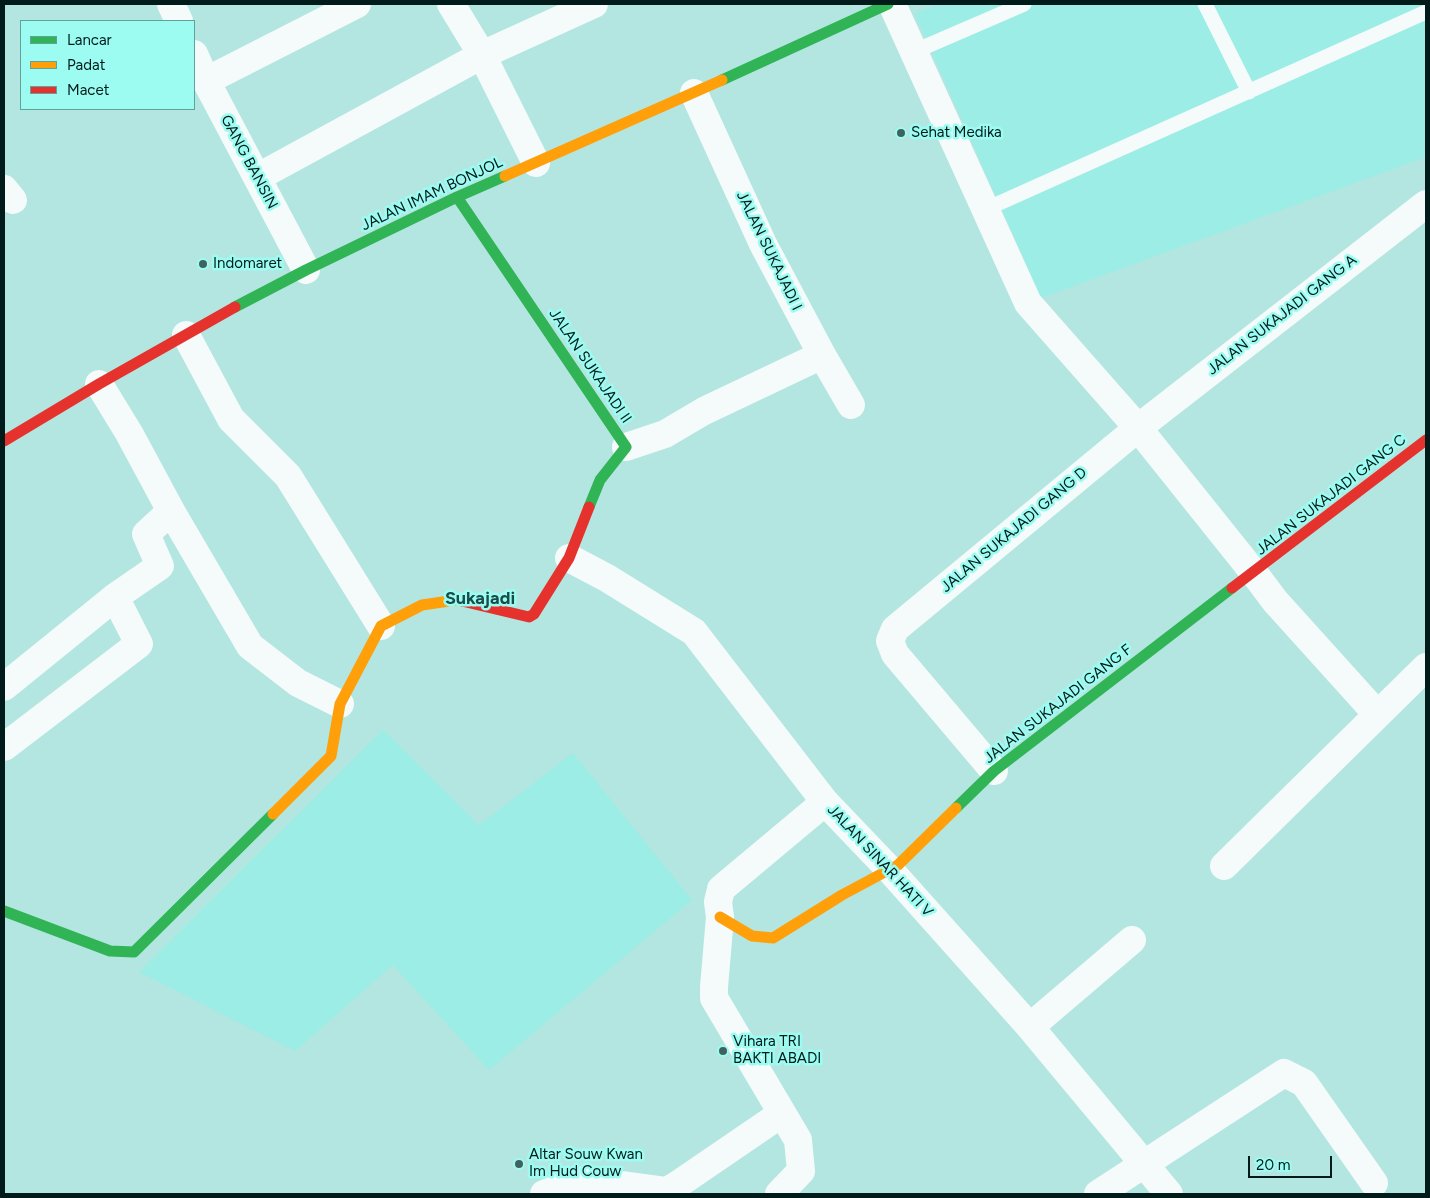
<!DOCTYPE html>
<style>
body{margin:0}
#map{position:relative;width:1430px;height:1198px;overflow:hidden;background:#b3e6e1;font-family:Figtree,sans-serif}
canvas{display:block}
.frame{position:absolute;inset:0;border:5px solid #001b19;pointer-events:none}
.legend{position:absolute;left:20px;top:20px;width:175px;height:90px;box-sizing:border-box;background:#9dfcf2;border:1px solid #5ea29b;margin:0;padding:6px 9px;list-style:none;font-size:15px;color:#001b19}
.legend li{display:flex;align-items:center;gap:10px;height:25px}
.legend b{width:25px;border:1px solid #5ea29b}
.scale{position:absolute;left:1248px;top:1156px;width:84px;height:22px;box-sizing:border-box;border:2px solid #001b19;border-top:0;padding-left:6px;font-size:15px;line-height:18px;white-space:nowrap;color:#001b19;-webkit-text-stroke:4px #9dfcf2;paint-order:stroke}
</style>
<div id="map">
<canvas width="1430" height="1198"></canvas>
<div class="frame"></div>
<ul class="legend">
<li><b style="height:6px;background:#30b455"></b>Lancar</li>
<li><b style="height:6px;background:#ff9f0a"></b>Padat</li>
<li><b style="height:6px;background:#e5322d"></b>Macet</li>
</ul>
<div class="scale">20 m</div>
</div>
<script>
const ctx = document.querySelector('canvas').getContext('2d');
ctx.lineJoin = 'round';
function paint(path, color) { ctx.fillStyle = color; ctx.fill(path, 'evenodd'); }
const toPath = rows => new Path2D(rows.map(r => 'M' + r).join(''));
function strokePath(path, color, width, dash) { ctx.strokeStyle = color; ctx.lineWidth = width; ctx.lineCap = dash ? 'butt' : 'round'; ctx.setLineDash(dash || []); ctx.stroke(path); }
function write(font, color, halo, rows, align = 'center') {
  ctx.font = font + ' Figtree,sans-serif'; ctx.lineWidth = 5; ctx.setLineDash([]); ctx.textBaseline = 'middle'; ctx.strokeStyle = halo; ctx.fillStyle = color; for (const [text, x, y, turn = 0] of rows) {
    ctx.save(); ctx.translate(x, y); ctx.rotate((+turn || 0) * Math.PI / 180); ctx.textAlign = isNaN(turn) ? turn : align; if (halo) ctx.strokeText(text, 0, 0); ctx.fillText(text, 0, 0); ctx.restore();
  }
}
const built = toPath([
 [938,4,1426,4,1426,157,1041,298,915,14],
 [383,730,479,825,573,753,692,900,489,1070,393,965,295,1051,139,972]
]);
const lane = toPath([
 [1205,4,1249,92],
 [913,52,1024,4],
 [986,209,1426,12]
]);
const street = toPath([
 [171,4,179,21],
 [451,4,482,55,536,163],
 [892,4,1028,303,1138,428,1254,573,1275,601,1377,714],
 [194,54,206,81,306,270],
 [206,81,357,4],
 [694,93,763,244,822,355,851,405],
 [258,177,482,55,594,4],
 [4,189,13,200],
 [186,335,231,419,288,476,381,626],
 [99,384,129,433,171,511,250,646,298,683,340,704],
 [626,447,665,434,704,411,822,355],
 [569,558,607,578,694,632,825,802,889,869,1030,1027,1169,1194],
 [4,687,115,597,160,566,146,534,171,511],
 [4,747,139,644,115,597],
 [994,771,895,654,890,641,895,629,1138,428,1426,204],
 [1224,866,1426,667],
 [1030,1027,1132,940],
 [544,1194,571,1183,586,1180,667,1191,677,1185,781,1114],
 [779,1194,801,1171,798,1140,714,998,714,987,720,917,718,902,721,889,825,802],
 [1098,1194,1284,1073,1304,1083,1374,1183]
]);
const fast = toPath([
 [722,80,888,4],
 [457,197,626,447,600,480,589,507],
 [235,307,306,270,457,197,505,176],
 [956,808,994,771,1232,588],
 [4,911,110,951,134,952,273,814]
]);
const slow = toPath([
 [505,176,722,80],
 [273,814,331,756,340,704,381,626,422,605,456,600,462,601],
 [720,917,752,936,773,938,842,895,898,865,956,808]
]);
const jam = toPath([
 [4,441,99,384,235,307],
 [1232,588,1426,440],
 [462,601,529,617,534,614,569,558,589,507]
]);
const markers = [
 [901,133,5,"#3f625f"],
 [203,264,5,"#3f625f"],
 [723,1051,5,"#3f625f"],
 [519,1164,5,"#3f625f"]
];
const poiNames = [
 ["Sehat Medika",911,133],
 ["Indomaret",213,264],
 ["Vihara TRI",733,1042],
 ["BAKTI ABADI",733,1059],
 ["Altar Souw Kwan",529,1155],
 ["Im Hud Couw",529,1172]
];
const streetNames = [
 ["GANG BANSIN",249,162,62],
 ["JALAN IMAM BONJOL",432,194,-25],
 ["JALAN SUKAJADI I",769,251,64],
 ["JALAN SUKAJADI GANG A",1282,315,-38],
 ["JALAN SUKAJADI II",590,366,56],
 ["JALAN SUKAJADI GANG C",1331,495,-38],
 ["JALAN SUKAJADI GANG D",1014,530,-40],
 ["JALAN SUKAJADI GANG F",1058,704,-38],
 ["JALAN SINAR HATI V",880,861,47]
];
const quarterNames = [
 ["Sukajadi",480,599]
];
paint(built, '#9bede5');
strokePath(lane, '#f4fbfa', 15);
strokePath(street, '#f4fbfa', 28);
strokePath(fast, '#30b455', 11);
strokePath(slow, '#ff9f0a', 11);
strokePath(jam, '#e5322d', 11);
for (const [x, y, r, color] of markers) { const dot = new Path2D(); dot.arc(x, y, r, 0, 2 * Math.PI); ctx.fillStyle = color; ctx.fill(dot); strokePath(dot, '#9dfcf2', 2); }
write('15px', '#001b19', '#9dfcf2', poiNames, 'left');
write('15px', '#001b19', '#9dfcf2', streetNames);
write('bold 18px', '#194d49', '#9dfcf2', quarterNames);
</script>
